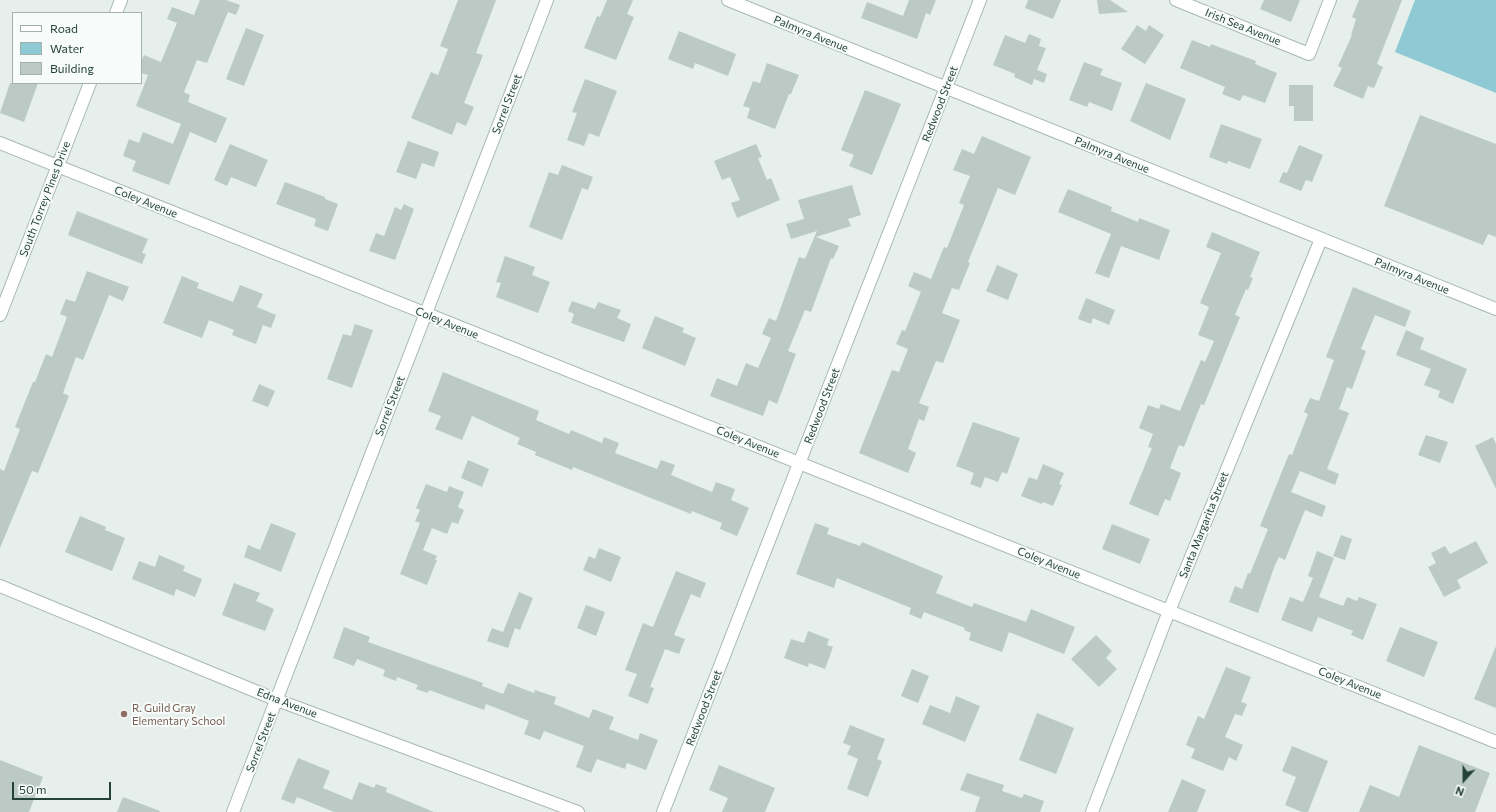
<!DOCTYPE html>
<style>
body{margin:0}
#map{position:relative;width:1496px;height:812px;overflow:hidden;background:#e6efeb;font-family:Commissioner,sans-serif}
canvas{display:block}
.legend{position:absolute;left:12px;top:12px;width:130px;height:72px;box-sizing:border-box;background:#f7fbf9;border:1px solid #a3b1ad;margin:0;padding:5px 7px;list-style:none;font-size:12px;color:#24423a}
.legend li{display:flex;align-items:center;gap:8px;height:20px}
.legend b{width:20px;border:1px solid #a3b1ad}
.north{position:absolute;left:1444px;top:760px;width:40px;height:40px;-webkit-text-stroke:3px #f7fbf9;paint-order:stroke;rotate:201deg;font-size:11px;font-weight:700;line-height:16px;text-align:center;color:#24423a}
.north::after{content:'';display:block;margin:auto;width:14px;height:18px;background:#24423a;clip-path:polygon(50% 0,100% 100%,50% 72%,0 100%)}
.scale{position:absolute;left:12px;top:782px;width:99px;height:18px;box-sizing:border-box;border:2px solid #24423a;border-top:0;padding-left:5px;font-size:12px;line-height:14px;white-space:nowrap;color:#24423a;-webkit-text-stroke:3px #f7fbf9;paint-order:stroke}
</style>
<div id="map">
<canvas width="1496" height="812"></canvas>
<ul class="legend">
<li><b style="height:5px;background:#fff"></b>Road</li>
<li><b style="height:11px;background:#8ec9d4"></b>Water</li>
<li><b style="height:11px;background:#bbcac4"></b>Building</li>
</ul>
<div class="north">N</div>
<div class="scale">50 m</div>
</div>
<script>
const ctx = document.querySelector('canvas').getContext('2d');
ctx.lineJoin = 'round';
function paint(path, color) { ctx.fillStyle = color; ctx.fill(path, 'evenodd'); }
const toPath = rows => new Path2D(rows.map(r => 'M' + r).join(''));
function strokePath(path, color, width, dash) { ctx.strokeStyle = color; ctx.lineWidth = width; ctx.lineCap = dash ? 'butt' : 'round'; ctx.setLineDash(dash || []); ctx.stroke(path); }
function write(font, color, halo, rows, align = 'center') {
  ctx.font = font + ' Commissioner,sans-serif'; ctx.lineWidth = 4; ctx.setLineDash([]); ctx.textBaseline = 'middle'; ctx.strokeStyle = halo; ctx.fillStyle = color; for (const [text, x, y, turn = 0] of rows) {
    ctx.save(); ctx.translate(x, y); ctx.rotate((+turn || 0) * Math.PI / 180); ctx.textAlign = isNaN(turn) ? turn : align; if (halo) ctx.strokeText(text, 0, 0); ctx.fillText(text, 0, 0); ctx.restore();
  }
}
const water = toPath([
 [1415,0,1496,0,1496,93,1395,52]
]);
const building = toPath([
 [200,0,226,0,240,5,236,15,228,12,207,63,197,60,184,92,190,95,188,102,227,118,216,143,190,132,169,185,132,171,136,161,123,156,129,139,139,143,143,132,173,144,181,124,136,106,148,75,141,73,141,62,144,55,161,62,177,23,167,19,172,7,194,15],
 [458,0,496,0,476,53,483,55,464,103,474,107,466,126,457,122,452,135,411,118,431,72,438,75,448,49,440,46],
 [607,0,633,0,627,14,634,17,616,60,584,48,597,16,600,17],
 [909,0,936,0,930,15,926,13,917,39,861,18,867,2,903,16],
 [1028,0,1061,0,1053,19,1025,8],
 [1097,0,1110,0,1128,12,1099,14],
 [1264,0,1300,0,1291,22,1260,9],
 [1359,0,1402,0,1377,64,1383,67,1374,88,1368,86,1363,99,1333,86,1342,68,1338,66,1352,35,1351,35,1356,19,1352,17],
 [1137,25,1146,31,1149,25,1164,35,1145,64,1121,49],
 [246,28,264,35,244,86,226,79],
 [679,31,736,54,728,76,695,63,693,69,668,59],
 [1029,34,1041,39,1039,46,1046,48,1037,70,1047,74,1044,83,1034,79,1032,85,1014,77,1015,74,993,65,1005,35,1025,43],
 [1192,40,1210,47,1211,44,1256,61,1255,64,1277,73,1265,103,1243,95,1240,101,1222,94,1225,87,1180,68],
 [1084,62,1103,69,1100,75,1122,83,1112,111,1089,102,1087,107,1069,100],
 [767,63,799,75,791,94,789,94,775,129,747,118,750,108,743,106,753,81,760,83],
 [585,79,617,91,599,137,589,133,584,146,567,140,577,113,572,112],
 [10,83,38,83,24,122,0,113],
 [1146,83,1186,99,1170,140,1130,121],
 [1289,85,1313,85,1313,121,1294,121,1294,106,1289,106],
 [865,90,901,104,872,175,849,166,854,155,841,150],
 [1420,115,1496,144,1496,237,1488,234,1483,245,1384,206],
 [1221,124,1262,139,1250,169,1228,161,1227,164,1209,157],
 [982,136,1031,157,1015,195,998,188,968,262,970,263,959,290,952,288,942,313,960,320,943,363,936,361,919,403,929,407,924,421,919,419,908,449,916,453,908,473,859,453,892,370,899,372,908,349,896,344,902,330,905,331,921,292,908,286,914,272,931,279,944,247,947,248,964,205,959,203,970,176,953,170,962,149,974,154],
 [408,141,439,152,434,167,422,163,416,179,396,172],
 [230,144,268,160,256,187,231,177,227,186,214,180],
 [756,144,762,157,758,158,767,180,771,178,780,200,737,218,731,203,740,200,730,177,722,180,714,161],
 [1299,145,1323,155,1312,182,1306,180,1301,191,1279,182,1283,172,1287,173],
 [562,165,593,177,588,190,582,188,562,240,529,227,549,172,558,175],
 [285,182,325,197,325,199,338,204,328,231,314,226,316,219,276,204],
 [852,185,861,215,848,219,851,226,816,237,839,246,833,259,831,258,811,312,805,310,788,351,796,354,777,404,769,400,763,416,710,396,717,378,737,386,746,363,758,368,771,338,762,334,769,318,776,321,799,257,805,259,817,231,791,239,786,224,804,219,798,200],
 [1068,189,1112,207,1111,211,1138,222,1139,218,1170,230,1159,260,1121,246,1109,278,1095,273,1111,234,1058,212],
 [404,204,414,209,395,260,369,251,376,233,384,236,395,207,401,210],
 [77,211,148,239,142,253,146,254,142,264,68,235],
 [1212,232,1260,252,1250,277,1253,278,1248,290,1246,289,1235,315,1240,317,1204,405,1201,404,1184,447,1179,445,1170,468,1181,473,1170,501,1165,499,1158,516,1129,504,1152,448,1148,447,1153,434,1139,428,1148,405,1159,409,1161,404,1180,411,1201,360,1205,362,1214,341,1198,335,1209,307,1200,303,1221,253,1206,247],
 [505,256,535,267,532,275,550,282,538,313,496,297,501,283,496,282],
 [997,265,1018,274,1008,300,986,291],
 [87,271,129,287,123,301,109,295,83,360,76,357,63,393,69,396,38,473,32,471,0,548,0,469,4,471,20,429,15,427,33,382,35,382,46,354,52,357,67,317,60,314,66,299,75,302],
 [182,276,199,283,197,288,233,302,240,285,263,294,257,307,276,315,271,328,263,325,256,344,232,335,234,330,209,320,202,338,163,323],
 [1353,287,1411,311,1405,327,1375,315,1361,349,1366,351,1352,389,1347,387,1339,409,1349,413,1327,469,1339,474,1335,485,1300,471,1291,492,1326,506,1322,517,1305,510,1285,560,1279,557,1275,565,1258,613,1229,602,1235,586,1242,589,1248,573,1250,574,1268,529,1260,526,1289,454,1292,455,1308,414,1304,412,1310,398,1319,401,1334,360,1326,357],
 [1086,298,1115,310,1109,325,1093,318,1091,324,1078,319],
 [572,301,595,309,598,302,621,310,617,318,631,324,624,342,571,323,574,314,568,311],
 [655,316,684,328,682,332,696,338,685,366,642,348],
 [355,324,373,330,352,388,327,379,343,334,351,336],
 [1406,330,1424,338,1420,349,1467,369,1453,404,1438,397,1440,391,1424,385,1431,369,1396,355],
 [443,372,539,411,536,420,569,434,571,430,602,443,604,437,619,443,615,453,657,469,661,460,675,465,671,475,712,492,716,482,735,489,731,500,749,508,737,536,720,529,722,523,692,511,691,514,573,467,572,470,535,455,536,452,517,444,520,438,472,416,462,440,435,429,441,416,428,411],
 [259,384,275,391,268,407,252,401],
 [973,422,1020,438,1007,474,1002,472,998,482,985,477,981,488,970,484,974,473,956,466],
 [1426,435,1448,442,1440,463,1418,455],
 [1493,437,1496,444,1496,489,1475,446],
 [468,460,489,469,482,487,461,478],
 [1043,464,1064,473,1059,484,1062,485,1053,506,1043,502,1042,504,1021,496,1029,477,1037,480],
 [426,484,447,492,449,486,464,492,458,507,464,510,458,524,452,522,447,534,432,528,423,550,437,556,435,560,437,560,427,585,400,574,420,523,415,521,420,510,416,508],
 [80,516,106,527,105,530,125,538,112,571,65,552],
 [271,523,296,533,281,572,244,557,248,545,260,550],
 [815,523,829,528,827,534,860,546,862,542,943,576,936,593,972,607,974,603,1026,622,1031,609,1075,627,1064,654,1009,632,1002,652,969,640,971,633,964,630,965,628,924,612,921,619,909,614,911,608,837,578,834,588,796,574],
 [1112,524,1150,539,1140,564,1102,549],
 [1341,535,1352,539,1345,560,1333,556],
 [1476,541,1488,563,1457,580,1461,588,1444,597,1428,567,1436,563,1431,553,1445,546,1450,554],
 [599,548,621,557,611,582,583,570,589,556,595,559],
 [1317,551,1334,558,1319,597,1343,606,1347,597,1357,601,1359,597,1377,604,1363,640,1351,635,1353,631,1318,617,1312,632,1281,620,1290,597,1303,602,1313,578,1308,576],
 [159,555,185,566,183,571,202,579,195,597,176,589,174,596,132,579,139,561,155,567],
 [676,571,706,583,700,598,691,594,674,635,685,639,679,654,665,649,650,687,654,688,648,704,628,696,637,674,625,670,643,623,653,627],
 [234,583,260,593,256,601,274,609,265,631,222,615],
 [519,592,533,598,520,630,515,628,508,648,487,641,492,628,503,632],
 [586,605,605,612,596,636,577,628],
 [344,627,370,637,368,642,483,683,482,686,503,694,508,683,534,693,535,690,556,697,554,704,589,718,593,709,614,717,609,729,638,740,640,733,658,740,646,770,627,763,625,769,597,759,591,773,576,767,584,746,544,731,540,740,524,734,529,721,486,704,484,710,429,690,428,693,416,689,418,685,397,677,396,681,383,676,385,670,357,659,354,666,333,658],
 [1400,627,1438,642,1424,677,1386,661],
 [808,631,829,639,827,645,833,647,825,669,809,663,808,667,784,658,791,639,804,643],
 [1096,635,1112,651,1106,658,1117,669,1099,687,1071,659],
 [1496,646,1496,708,1474,699],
 [1226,667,1251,677,1241,702,1247,704,1242,716,1235,714,1225,737,1243,745,1236,761,1229,757,1223,771,1191,758,1195,749,1186,745,1198,716,1204,719],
 [912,669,929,676,918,703,901,696],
 [956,696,980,706,965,742,922,724,930,705,950,713],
 [1037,713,1074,728,1056,774,1019,760],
 [850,725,885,739,877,759,882,761,868,797,847,789,858,759,847,754,851,746,843,743],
 [1419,745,1490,773,1475,812,1359,812,1370,785,1399,797],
 [1292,746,1328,761,1308,812,1302,812,1285,805,1296,777,1282,771],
 [298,758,330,771,323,788,352,800,359,782,374,788,376,784,387,788,386,792,434,812,334,812,297,797,294,804,281,799],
 [0,760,43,777,29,812,0,812],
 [719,765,775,788,765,812,722,812,728,798,709,790],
 [967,773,1004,785,1002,791,1022,798,1024,794,1044,801,1040,812,975,812,980,797,960,790],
 [1182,779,1206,790,1197,812,1168,812],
 [123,797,160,811,159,812,117,812]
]);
const minor = toPath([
 [728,0,1496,309],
 [1176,0,1309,54,1330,0],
 [116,13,121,0],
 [0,143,1496,742],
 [0,315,90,83],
 [0,586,277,700,578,812],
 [233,812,547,0],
 [663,812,980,0],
 [1092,812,1169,611,1321,239]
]);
const markers = [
 [124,714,4,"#8d6e63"]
];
const streetNames = [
 ["Irish Sea Avenue",1243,27,22],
 ["Palmyra Avenue",811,34,22],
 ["Sorrel Street",507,104,-69],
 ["Redwood Street",940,104,-69],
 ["Palmyra Avenue",1112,155,22],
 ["South Torrey Pines Drive",45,199,-69],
 ["Coley Avenue",146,202,22],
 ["Palmyra Avenue",1412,276,22],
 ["Coley Avenue",447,323,22],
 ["Sorrel Street",390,406,-69],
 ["Redwood Street",822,406,-69],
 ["Coley Avenue",748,442,22],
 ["Santa Margarita Street",1204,525,-68],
 ["Coley Avenue",1049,563,22],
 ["Coley Avenue",1350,683,22],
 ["Edna Avenue",287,703,21],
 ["Redwood Street",704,708,-69],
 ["Sorrel Street",261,742,-69]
];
const educationNames = [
 ["R. Guild Gray",132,708],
 ["Elementary School",132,721]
];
paint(water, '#8ec9d4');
paint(building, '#bbcac4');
strokePath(minor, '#a8b8b2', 14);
strokePath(minor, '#fff', 12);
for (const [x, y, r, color] of markers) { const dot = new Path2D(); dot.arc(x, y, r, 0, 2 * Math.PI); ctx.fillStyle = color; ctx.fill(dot); strokePath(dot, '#f7fbf9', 1.5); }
write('11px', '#24423a', '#f7fbf9', streetNames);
write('11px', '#785e54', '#f7fbf9', educationNames, 'left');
</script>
